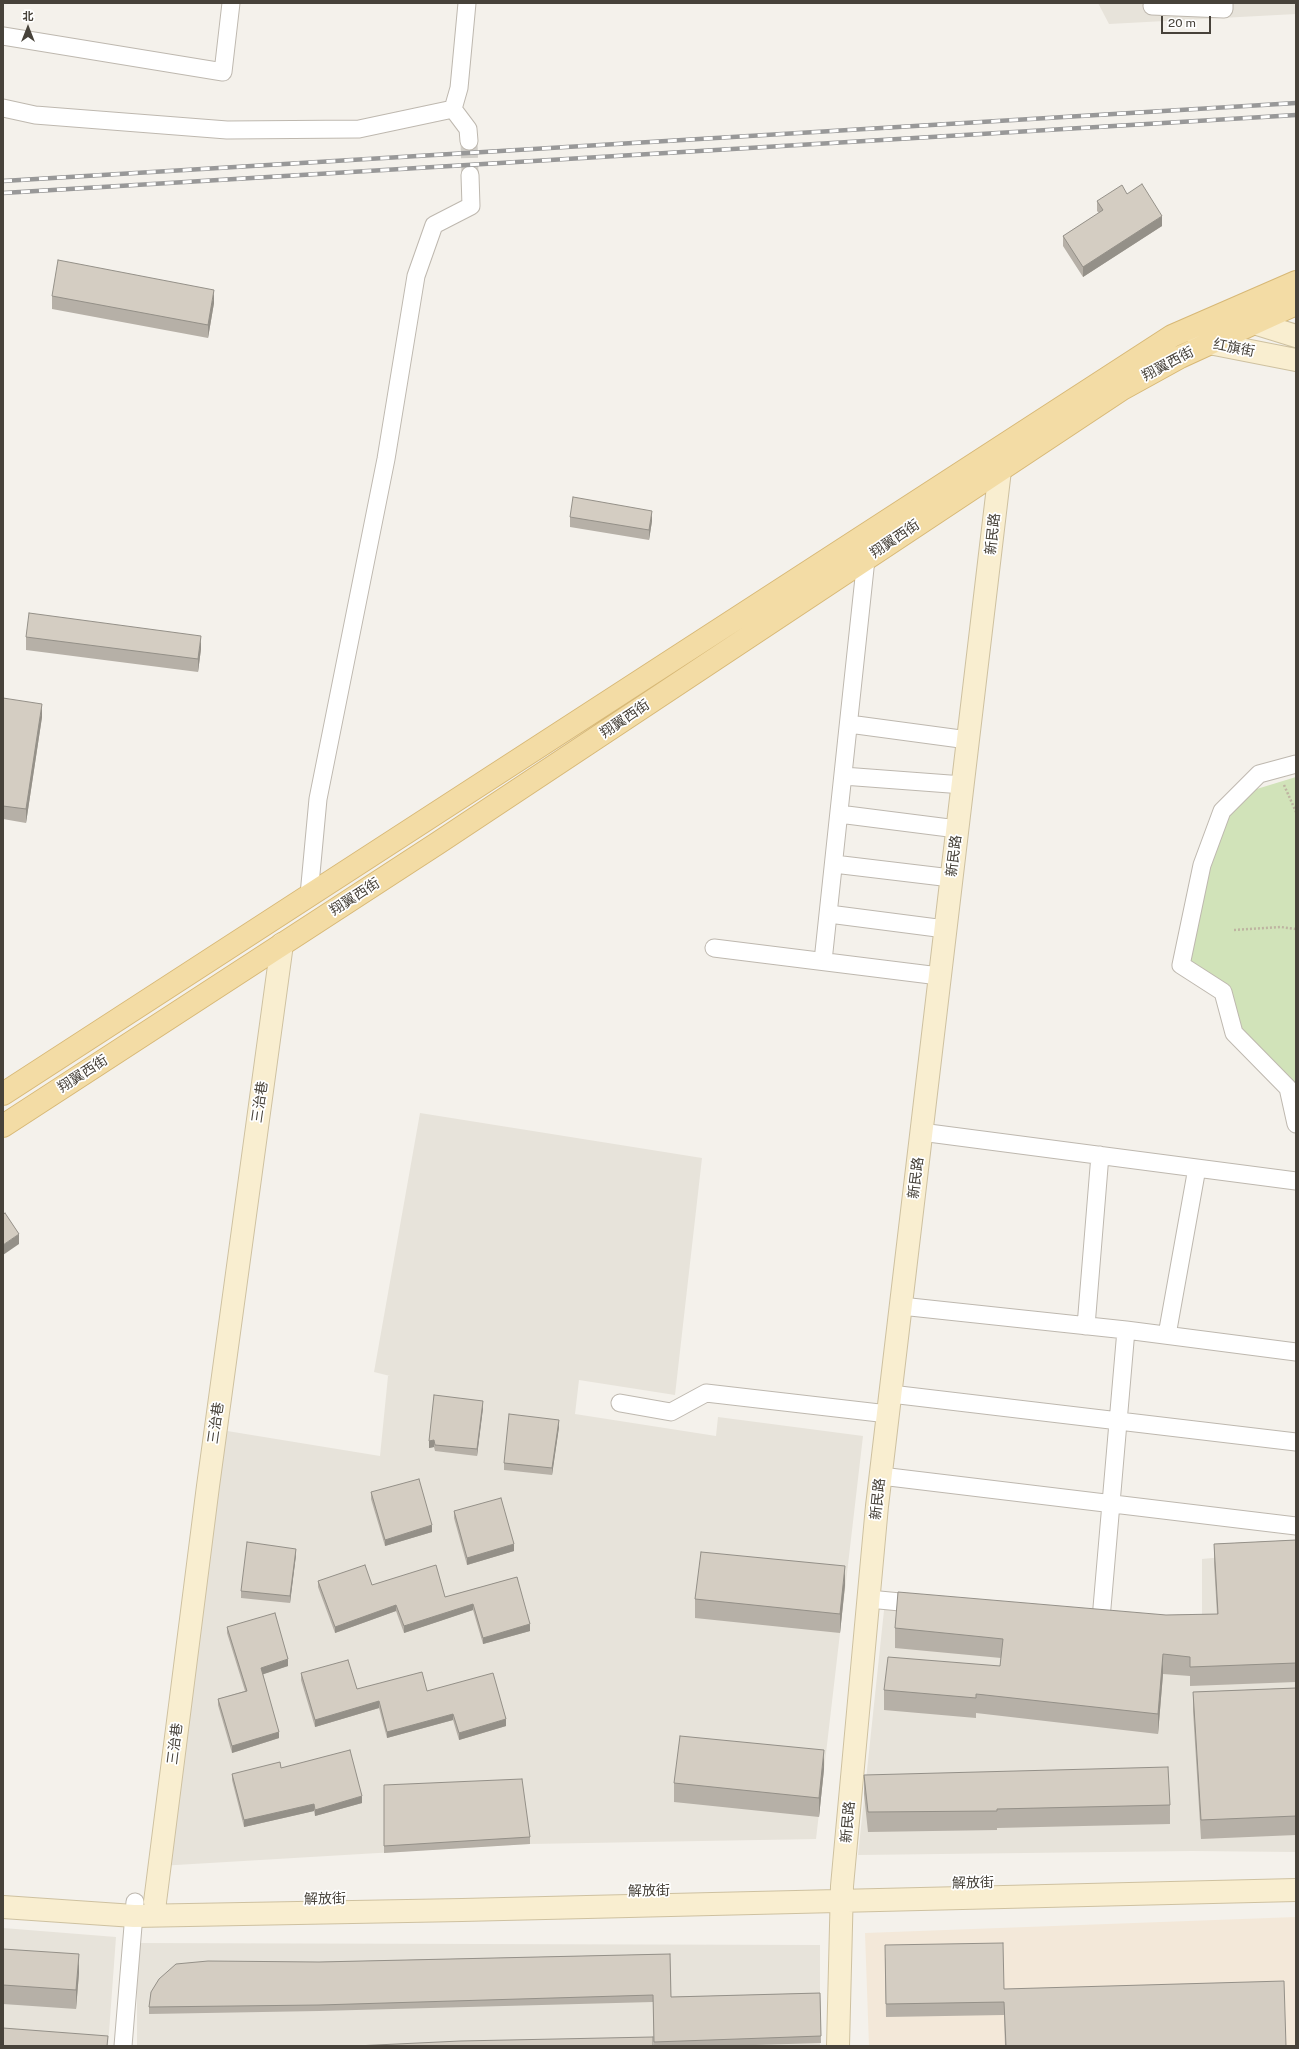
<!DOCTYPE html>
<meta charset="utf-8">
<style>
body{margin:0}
#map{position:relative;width:1299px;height:2049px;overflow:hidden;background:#f4f1eb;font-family:"Public Sans","Noto Sans SC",sans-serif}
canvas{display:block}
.frame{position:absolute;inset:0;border:4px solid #47423a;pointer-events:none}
.north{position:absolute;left:8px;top:8px;width:40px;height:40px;-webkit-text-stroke:3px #fff;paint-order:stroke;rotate:0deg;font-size:11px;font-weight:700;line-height:16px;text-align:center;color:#47423a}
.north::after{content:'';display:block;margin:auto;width:14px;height:18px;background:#47423a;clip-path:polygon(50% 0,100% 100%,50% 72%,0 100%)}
.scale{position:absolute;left:1161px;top:16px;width:50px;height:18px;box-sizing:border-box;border:2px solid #47423a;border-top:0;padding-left:5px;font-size:12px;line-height:14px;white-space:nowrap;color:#47423a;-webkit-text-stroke:3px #fff;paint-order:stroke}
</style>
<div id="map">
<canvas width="1299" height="2049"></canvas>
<div class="frame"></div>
<div class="north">北</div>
<div class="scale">20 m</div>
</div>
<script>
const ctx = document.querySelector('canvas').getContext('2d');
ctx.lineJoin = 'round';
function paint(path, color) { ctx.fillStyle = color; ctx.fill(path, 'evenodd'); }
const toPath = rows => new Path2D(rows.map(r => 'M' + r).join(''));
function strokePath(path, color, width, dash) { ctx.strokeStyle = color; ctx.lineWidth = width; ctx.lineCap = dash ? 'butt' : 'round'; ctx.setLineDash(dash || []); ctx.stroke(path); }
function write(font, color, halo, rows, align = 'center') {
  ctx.font = font + ' "Public Sans","Noto Sans SC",sans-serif'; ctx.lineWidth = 3.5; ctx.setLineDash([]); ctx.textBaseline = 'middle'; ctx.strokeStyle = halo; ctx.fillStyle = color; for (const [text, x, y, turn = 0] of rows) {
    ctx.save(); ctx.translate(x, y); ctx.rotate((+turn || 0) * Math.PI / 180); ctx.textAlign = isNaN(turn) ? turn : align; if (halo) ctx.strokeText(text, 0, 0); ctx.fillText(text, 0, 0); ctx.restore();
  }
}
const residential = toPath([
 [1098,3,1296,3,1296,14,1109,24],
 [420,1113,702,1158,675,1395,579,1380,575,1414,716,1436,718,1417,863,1436,816,1839,530,1844,159,1866,215,1429,380,1456,388,1376,390,1376,374,1372],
 [1296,1550,1296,1852,1192,1851,858,1855,885,1601,1202,1628,1202,1559],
 [3,1928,116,1937,108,2046,3,2046],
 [137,1943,820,1945,820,2046,137,2046]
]);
const commercial = toPath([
 [1296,1917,1296,2046,869,2046,865,1933]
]);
const green = toPath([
 [1296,777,1296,1124,1289,1089,1230,1028,1222,984,1181,965,1202,865,1237,795]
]);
const streetTunnel = toPath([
 [469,141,470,175]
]);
const path = toPath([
 [1284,785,1296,812],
 [1234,930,1281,927,1296,929]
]);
const street = toPath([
 [1152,6,1224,9,1224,3],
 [3,36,223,72,231,3],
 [3,108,35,115,227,130,359,129,453,109],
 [453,109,459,88,467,3],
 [453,109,468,129,469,141],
 [849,724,968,740],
 [1296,764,1259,774,1222,811,1202,865,1181,965,1223,992,1234,1033,1288,1088,1296,1124],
 [843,776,963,785],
 [839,814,957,829],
 [834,864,951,878],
 [309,895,318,799,386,459,416,276,434,225,471,206,470,175],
 [829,914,945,929],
 [714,948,939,976],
 [823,961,866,559],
 [921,1132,1296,1181],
 [901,1306,1126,1330,1296,1352],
 [1086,1326,1100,1155],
 [1167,1335,1197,1168],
 [891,1394,1296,1442],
 [620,1403,671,1412,706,1393,888,1414],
 [881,1476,1296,1526],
 [869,1599,921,1604],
 [1101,1619,1126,1330],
 [123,2046,135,1902]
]);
const secondary = toPath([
 [1245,314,1254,323,1296,336],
 [1199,341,1296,360],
 [155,1902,208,1486,282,944],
 [3,1907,134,1916,462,1910,1296,1890],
 [838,2046,842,1886,877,1506,1000,470]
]);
const primary = toPath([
 [3,1094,1172,336,1296,282],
 [3,1126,438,843,1122,389,1180,357,1296,304]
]);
const rail = toPath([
 [3,181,1296,103],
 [3,193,1296,115]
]);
const wall = toPath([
 [1127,194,1162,226,1083,277,1063,246,1063,236,1099,213,1097,211,1097,201],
 [52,296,214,303,208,338,52,309],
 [570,517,652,521,649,540,570,527],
 [26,637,201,649,198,672,26,650],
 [3,698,42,717,26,823,3,819],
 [483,1408,477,1456,435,1451,434,1447,429,1448,429,1441],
 [559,1427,552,1475,504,1470,504,1463],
 [371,1492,432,1532,385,1546,371,1499],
 [454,1511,514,1551,467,1565,454,1518],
 [1296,1540,1296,1682,1190,1686,1190,1676,1163,1674,1158,1734,976,1713,976,1718,884,1710,884,1690,1000,1666,1001,1658,895,1648,895,1628,1166,1615,1217,1614,1214,1563,1214,1544],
 [296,1555,290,1603,241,1598,241,1591],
 [517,1577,530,1631,483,1644,473,1610,404,1633,396,1611,335,1633,318,1587,318,1581,372,1585,445,1597],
 [845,1585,840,1633,695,1618,695,1599],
 [227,1627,288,1666,263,1674,279,1738,232,1753,218,1705,218,1699,245,1691,227,1633],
 [301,1673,357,1689,427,1691,506,1726,459,1740,453,1720,387,1738,379,1708,315,1727,301,1680],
 [1296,1688,1296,1835,1201,1839,1193,1711,1193,1692],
 [281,1768,362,1803,315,1816,314,1811,244,1827,232,1780,232,1774],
 [824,1769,819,1817,674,1802,674,1783],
 [864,1775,1170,1805,1170,1824,997,1828,997,1830,868,1832,864,1794],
 [384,1785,530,1837,530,1844,384,1853],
 [3,1949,79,1973,76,2009,3,2004],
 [670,1954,671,1997,820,1993,821,2043,723,2046,654,2046,653,2002,319,2011,149,2014,149,2007,319,1962],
 [885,1958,1004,1989,1286,2046,1005,2046,1004,2015,886,2017]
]);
const shadedWall = toPath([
 [1162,216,1162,226,1083,277,1083,267],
 [214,290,214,303,208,338,208,325],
 [652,511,652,521,649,540,649,530],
 [201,636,201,649,198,672,198,659],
 [42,704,42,717,26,823,26,809],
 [19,1234,19,1244,3,1255,3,1245],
 [483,1401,483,1408,477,1456,477,1449],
 [559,1420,559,1427,552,1475,552,1468],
 [434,1440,434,1447,429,1448,429,1441],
 [432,1525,432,1532,385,1546,385,1540],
 [514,1544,514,1551,467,1565,467,1558],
 [296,1549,296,1555,290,1603,290,1596],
 [845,1566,845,1585,840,1633,840,1614],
 [473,1604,473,1610,404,1633,404,1626],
 [396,1605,396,1611,335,1633,335,1627],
 [530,1624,530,1631,483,1644,483,1638],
 [1163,1654,1163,1674,1158,1734,1158,1714],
 [288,1659,288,1666,261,1675,261,1668],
 [379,1701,379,1708,315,1727,315,1720],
 [453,1714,453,1720,387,1738,387,1732],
 [506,1719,506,1726,459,1740,459,1733],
 [279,1732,279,1738,232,1753,232,1746],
 [824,1750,824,1769,819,1817,819,1798],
 [362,1796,362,1803,315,1816,315,1810],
 [314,1804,314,1811,244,1827,244,1820],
 [79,1954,79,1973,76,2009,76,1990]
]);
const building = toPath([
 [1142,184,1162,216,1083,267,1063,236,1103,210,1097,201,1122,185,1127,194,1142,184],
 [58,260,214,290,208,325,52,296,58,260],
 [573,497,652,511,649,530,570,517,573,497],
 [29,613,201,636,198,659,26,637,29,613],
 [3,698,42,704,26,809,3,806,3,698],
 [5,1213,19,1234,3,1245,3,1215,5,1213],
 [434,1395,483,1401,477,1449,435,1445,434,1440,429,1441,434,1395],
 [509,1414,559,1420,552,1468,504,1463,509,1414],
 [419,1479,432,1525,385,1540,371,1492,419,1479],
 [501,1498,514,1544,467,1558,454,1511,501,1498],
 [1296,1540,1296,1663,1190,1667,1190,1657,1163,1654,1158,1714,976,1694,976,1698,884,1690,888,1657,1000,1666,1003,1639,895,1628,898,1592,1166,1615,1218,1614,1214,1544,1296,1540],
 [247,1542,296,1549,290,1596,241,1591,247,1542],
 [701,1552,845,1566,840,1614,695,1599,701,1552],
 [365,1565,372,1585,436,1565,445,1597,517,1577,530,1624,483,1638,473,1604,404,1626,396,1605,335,1627,318,1581,365,1565],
 [275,1613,288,1659,261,1668,279,1732,232,1746,218,1699,247,1691,227,1627,275,1613],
 [348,1660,357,1689,422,1672,427,1691,493,1673,506,1719,459,1733,453,1714,387,1732,379,1701,315,1720,301,1673,348,1660],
 [1296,1688,1296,1816,1201,1820,1193,1692,1296,1688],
 [680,1736,824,1750,819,1798,674,1783,680,1736],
 [350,1750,362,1796,315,1810,314,1804,244,1820,232,1774,280,1762,281,1768,350,1750],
 [1168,1767,1170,1805,997,1809,997,1811,868,1812,864,1775,1168,1767],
 [522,1779,530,1837,384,1846,384,1785,522,1779],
 [1003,1943,1004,1989,1284,1981,1286,2046,1006,2046,1004,2002,886,2004,885,1945,1003,1943],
 [3,1949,79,1954,76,1990,3,1985,3,1949],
 [670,1954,671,1997,820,1993,821,2036,654,2042,653,1995,319,2005,149,2007,151,1992,159,1979,176,1964,208,1961,319,1962,670,1954],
 [3,2028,108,2036,107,2046,3,2046,3,2028],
 [653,2037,653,2046,355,2046,460,2041,653,2037]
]);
const streetNames = [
 ["红旗街",1234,348,11],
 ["翔翼西街",1168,364,-28],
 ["新民路",993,534,-84],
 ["翔翼西街",895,539,-34],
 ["翔翼西街",625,719,-34],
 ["新民路",954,856,-83],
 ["翔翼西街",355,897,-33],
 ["翔翼西街",83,1074,-33],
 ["三治巷",260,1102,-82],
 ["新民路",916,1178,-83],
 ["三治巷",216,1423,-82],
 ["新民路",878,1499,-84],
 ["三治巷",175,1744,-83],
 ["新民路",848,1822,-85],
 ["解放街",973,1883,-1],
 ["解放街",649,1891,-1],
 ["解放街",325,1899,-1]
];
paint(residential, '#e7e3da');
paint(commercial, '#f3e8d9');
paint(green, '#d1e3b9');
strokePath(streetTunnel, '#d1cec8', 17, [17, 8]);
strokePath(street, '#beb8af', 19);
strokePath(secondary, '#cec1a0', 24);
strokePath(primary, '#d7b876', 24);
strokePath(path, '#beb4a1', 2.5, [2, 2]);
strokePath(street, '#fff', 17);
strokePath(secondary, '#f9eed0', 22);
strokePath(primary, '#f3dca5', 22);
strokePath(rail, '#989898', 4.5);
strokePath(rail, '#fff', 3, [9]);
paint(wall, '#b6b0a7');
paint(shadedWall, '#949088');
paint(building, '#d4cdc2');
strokePath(building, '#949088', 1);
write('14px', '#47423a', '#fff', streetNames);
</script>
